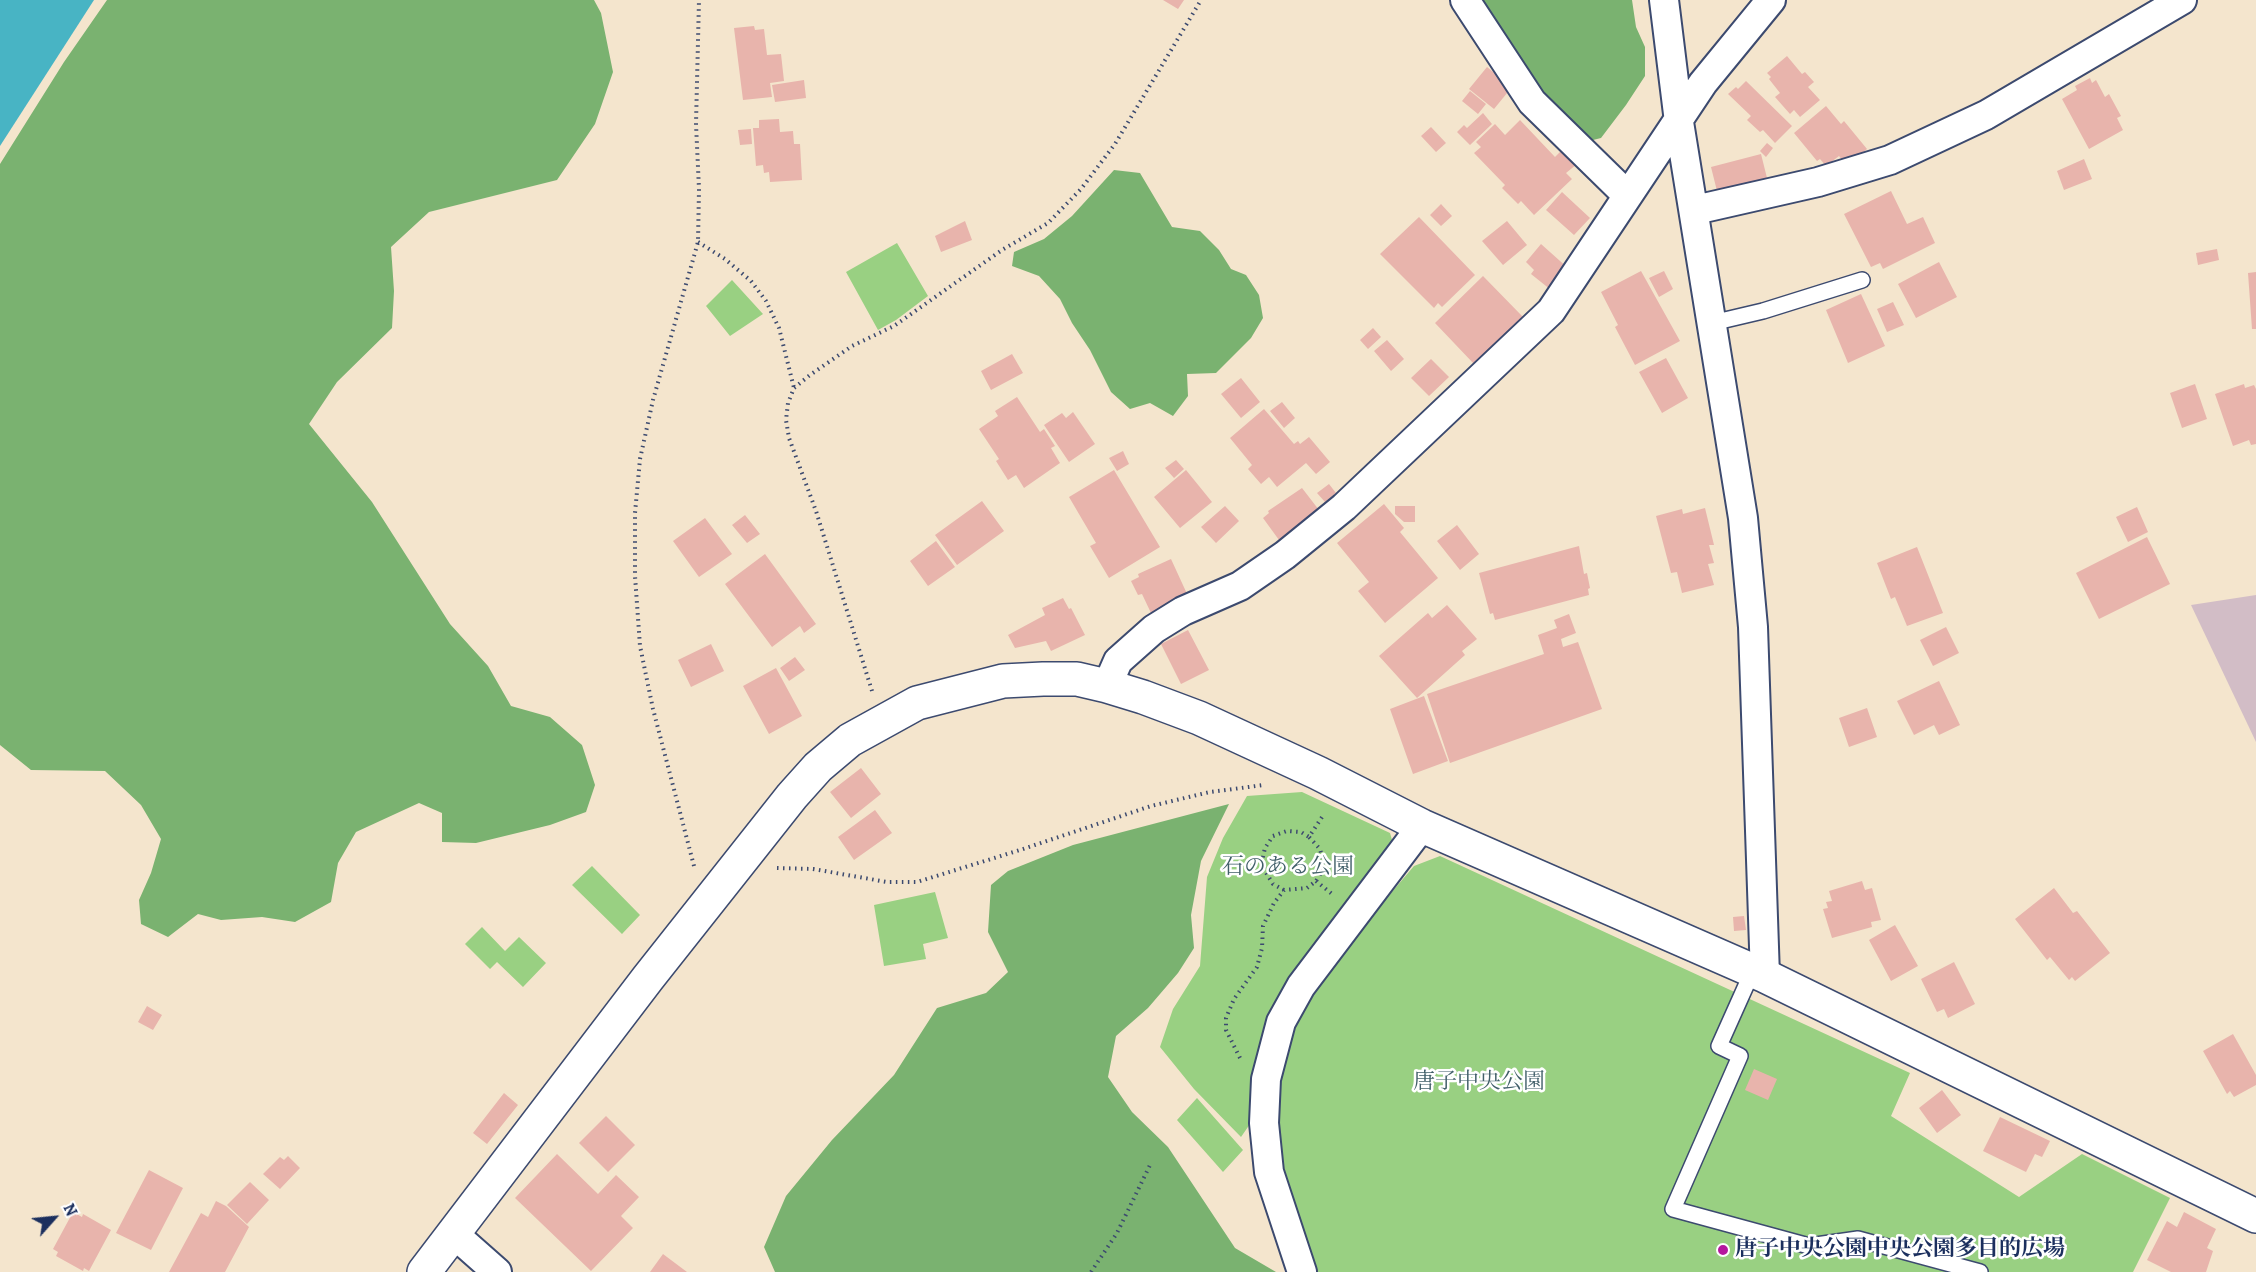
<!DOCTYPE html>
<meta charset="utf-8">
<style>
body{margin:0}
#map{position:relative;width:2256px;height:1272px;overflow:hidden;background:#f4e5cd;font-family:Alegreya,serif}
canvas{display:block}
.north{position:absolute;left:24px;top:1188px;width:60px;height:60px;-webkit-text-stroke:4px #fff;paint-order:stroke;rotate:63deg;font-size:16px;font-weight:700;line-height:24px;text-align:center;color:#1b2f5e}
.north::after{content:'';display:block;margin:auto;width:21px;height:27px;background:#1b2f5e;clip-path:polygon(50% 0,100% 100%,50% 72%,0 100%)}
</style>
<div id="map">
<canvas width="2256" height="1272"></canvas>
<div class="north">N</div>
</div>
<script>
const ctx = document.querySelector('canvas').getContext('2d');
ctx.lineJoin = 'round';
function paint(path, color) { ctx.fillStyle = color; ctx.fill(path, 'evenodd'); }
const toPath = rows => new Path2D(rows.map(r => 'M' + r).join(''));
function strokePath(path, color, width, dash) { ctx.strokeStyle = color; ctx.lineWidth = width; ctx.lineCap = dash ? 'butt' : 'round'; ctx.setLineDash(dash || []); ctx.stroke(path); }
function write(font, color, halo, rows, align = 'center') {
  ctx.font = font + ' Alegreya,"Noto Serif JP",serif'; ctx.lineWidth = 5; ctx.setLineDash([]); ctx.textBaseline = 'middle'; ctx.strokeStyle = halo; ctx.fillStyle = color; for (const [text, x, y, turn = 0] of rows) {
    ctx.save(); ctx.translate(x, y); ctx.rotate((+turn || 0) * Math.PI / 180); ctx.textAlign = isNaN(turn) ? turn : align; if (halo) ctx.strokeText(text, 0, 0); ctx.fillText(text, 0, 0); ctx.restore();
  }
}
const industrial = toPath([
 [2256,595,2256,742,2191,605]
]);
const green = toPath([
 [897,243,928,296,896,320,878,330,846,272],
 [732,280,763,314,730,336,706,306],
 [1302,792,1390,833,1394,847,1324,937,1250,1124,1241,1137,1194,1089,1160,1047,1173,1009,1200,966,1207,877,1223,838,1247,796],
 [1440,856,1910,1073,1891,1116,2019,1197,2082,1154,2170,1198,2133,1272,1317,1272,1291,1208,1275,1131,1280,1066,1296,1021,1334,960,1414,866],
 [592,866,640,915,622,934,572,885],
 [935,892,948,938,923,944,926,959,884,966,874,905],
 [482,927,505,951,519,937,546,963,523,987,497,962,490,969,465,944],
 [1197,1098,1243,1150,1223,1172,1177,1120]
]);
const forest = toPath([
 [107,0,594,0,601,13,613,72,595,124,557,180,429,212,391,247,394,291,392,328,337,382,309,424,372,502,450,624,488,666,511,706,550,717,582,745,595,785,586,812,550,825,476,843,442,842,442,813,419,803,356,832,338,863,331,902,295,922,262,917,221,920,198,914,168,937,141,924,139,900,151,873,161,839,141,805,105,771,31,770,0,745,0,164,64,62],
 [1482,0,1632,0,1636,27,1645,47,1645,76,1626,105,1601,138,1589,141,1540,101],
 [1114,170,1140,173,1172,227,1200,231,1219,250,1231,269,1246,275,1259,295,1263,318,1251,338,1216,373,1187,374,1188,396,1173,416,1150,403,1130,409,1111,392,1090,350,1072,323,1060,299,1039,276,1012,266,1014,252,1044,239,1072,216],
 [1229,804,1201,861,1191,915,1194,948,1178,973,1148,1008,1116,1036,1108,1077,1132,1112,1168,1147,1235,1248,1276,1272,775,1272,764,1247,786,1196,832,1140,894,1075,937,1008,986,993,1008,972,988,932,991,885,1008,871,1073,845]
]);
const water = toPath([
 [0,0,94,0,0,146]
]);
const building = toPath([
 [1163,0,1184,0,1178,9],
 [754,26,755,30,764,29,767,55,781,54,784,81,770,83,772,97,743,100,734,28],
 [1787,56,1802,74,1805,72,1814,82,1808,87,1820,100,1800,117,1794,110,1790,114,1775,97,1780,93,1769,79,1771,77,1767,73],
 [1487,67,1512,87,1494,109,1469,89],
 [2090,78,2092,83,2096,80,2105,97,2109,94,2121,116,2117,118,2123,130,2089,149,2062,99,2077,90,2075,86],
 [804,80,806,98,775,102,772,85],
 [1746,81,1792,126,1775,143,1763,130,1760,132,1747,120,1751,116,1728,94,1736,87,1738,89],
 [1470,91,1486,104,1478,114,1462,101],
 [1826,106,1841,124,1844,121,1867,149,1854,160,1845,163,1839,156,1826,166,1820,159,1817,161,1794,133],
 [1483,113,1492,124,1470,145,1457,132,1464,125,1467,128],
 [779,119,780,132,793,131,794,144,800,144,802,180,770,182,769,172,764,173,763,165,756,166,753,128,759,128,759,120],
 [1520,120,1555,157,1563,149,1577,164,1566,173,1572,179,1534,215,1521,201,1518,204,1502,188,1505,185,1474,153,1481,147,1476,142,1495,124,1505,135],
 [1431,127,1446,143,1436,152,1421,136],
 [751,129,752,144,740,145,738,130],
 [1767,143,1773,148,1766,157,1760,151],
 [1761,154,1768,182,1718,195,1711,167],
 [2084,159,2092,179,2064,190,2057,171],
 [1891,191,1907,224,1923,217,1935,243,1883,269,1880,263,1871,267,1844,214],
 [1562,192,1590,218,1574,235,1546,210],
 [1441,204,1452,216,1441,226,1430,215],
 [1419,217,1475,275,1442,307,1438,303,1434,308,1380,254],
 [965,221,972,240,941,252,935,236],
 [1507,221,1527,245,1503,265,1482,241],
 [1541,244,1569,269,1551,290,1531,274,1534,270,1526,262],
 [2217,249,2219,260,2198,265,2196,253],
 [1939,262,1957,297,1916,318,1898,284],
 [1641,271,1680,341,1635,365,1615,327,1618,325,1601,292],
 [1664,271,1673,289,1659,297,1649,278],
 [2256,272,2256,329,2252,329,2248,273],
 [1483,276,1523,317,1474,364,1435,323],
 [1861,294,1885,346,1848,363,1826,310],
 [1893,302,1904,325,1887,332,1877,309],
 [1373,328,1381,337,1368,349,1360,340],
 [1387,340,1404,359,1391,371,1374,351],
 [1012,354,1023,373,991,390,981,371],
 [1666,358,1688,398,1662,413,1639,372],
 [1431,359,1449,377,1429,396,1411,378],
 [1241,378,1260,402,1241,418,1221,394],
 [2195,384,2207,419,2182,428,2170,393],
 [2244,384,2245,388,2254,385,2256,389,2256,444,2251,445,2249,440,2233,446,2215,394],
 [1017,397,1040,432,1044,429,1055,446,1051,448,1060,463,1024,488,1016,475,1008,480,996,461,999,459,979,429,998,416,995,411],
 [1282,402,1295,418,1284,428,1270,411],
 [1264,409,1294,444,1298,441,1300,444,1309,437,1330,462,1316,474,1306,463,1277,487,1269,477,1261,484,1248,469,1252,465,1230,438],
 [1073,412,1095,444,1069,462,1044,425,1062,413,1066,418],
 [1123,451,1129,464,1117,471,1109,458],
 [1176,460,1184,469,1174,478,1165,468],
 [1114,470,1160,547,1109,578,1090,546,1096,543,1069,497],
 [1186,470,1212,502,1180,528,1154,497],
 [1329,484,1336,493,1325,502,1317,493],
 [1302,488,1319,510,1279,540,1263,518,1269,513,1268,511],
 [982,501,1004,531,957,565,935,535],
 [1384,504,1404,528,1400,532,1438,578,1385,623,1358,591,1369,582,1337,543],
 [1225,506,1239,521,1216,543,1201,527],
 [1395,506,1415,506,1415,522,1404,522,1395,514],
 [2137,507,2148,532,2128,542,2116,517],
 [1705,508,1714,545,1709,545,1714,563,1708,564,1714,585,1682,593,1677,572,1671,573,1656,516,1682,509,1683,514],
 [745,515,760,534,747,543,732,525],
 [705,518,732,554,699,577,673,541],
 [1457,525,1479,554,1460,570,1437,541],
 [2147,537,2170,584,2099,619,2076,573],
 [936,541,955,567,928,586,910,561],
 [1579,546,1584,574,1587,573,1590,588,1588,589,1589,595,1495,620,1493,613,1490,614,1479,573],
 [1917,547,1943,613,1907,626,1895,597,1891,599,1877,563],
 [765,554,816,624,804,633,800,626,772,647,725,584],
 [1171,559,1188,596,1151,613,1142,594,1138,595,1131,581,1139,577,1138,574],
 [1063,598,1069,609,1071,608,1085,635,1051,651,1046,641,1015,648,1008,635,1045,615,1042,608],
 [1447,605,1477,639,1462,651,1465,655,1417,698,1379,656,1428,613,1432,618],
 [1569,614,1576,633,1561,639,1563,647,1578,642,1602,709,1450,763,1427,694,1544,654,1538,635,1557,628,1554,620],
 [1946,627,1959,653,1933,666,1920,640],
 [1188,630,1209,670,1181,684,1161,644],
 [711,644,724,671,691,687,678,660],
 [795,657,805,670,789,681,780,668],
 [776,668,802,716,769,734,743,686],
 [1939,681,1960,725,1939,735,1934,725,1914,735,1897,701],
 [1424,696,1448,761,1413,774,1390,709],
 [1867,708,1877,737,1849,747,1839,718],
 [861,768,881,794,851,818,830,792],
 [875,810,892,833,854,860,838,837],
 [1862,881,1865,890,1872,888,1881,920,1871,922,1872,927,1832,938,1823,909,1828,908,1826,902,1832,901,1829,891],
 [2054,888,2073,913,2077,911,2110,953,2075,981,2072,977,2069,980,2050,957,2047,960,2015,919],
 [1744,916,1746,930,1734,931,1733,917],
 [1895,925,1918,966,1891,981,1869,940],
 [1954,962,1975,1004,1948,1018,1944,1009,1937,1012,1921,979],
 [147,1006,162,1015,153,1030,138,1022],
 [2233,1034,2256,1075,2256,1085,2234,1097,2230,1091,2227,1094,2203,1051],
 [1754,1069,1777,1079,1768,1100,1745,1090],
 [1942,1090,1961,1115,1937,1133,1919,1108],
 [504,1093,518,1105,487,1144,473,1133],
 [606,1116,635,1145,608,1172,579,1143],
 [2000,1117,2050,1141,2042,1157,2035,1154,2026,1172,1983,1151],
 [557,1154,598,1194,616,1175,639,1197,621,1216,633,1228,591,1271,515,1198],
 [288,1156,300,1168,280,1189,263,1174,280,1157,284,1160],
 [149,1170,183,1188,151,1250,116,1233],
 [250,1182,269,1200,247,1224,227,1205],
 [216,1201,226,1206,249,1227,225,1272,169,1272,201,1213,208,1217],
 [73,1212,82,1217,83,1214,111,1230,89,1271,84,1268,83,1271,56,1256,58,1252,53,1249],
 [2184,1212,2216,1229,2207,1248,2213,1251,2206,1272,2171,1272,2147,1260,2167,1221,2177,1227],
 [663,1254,687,1272,650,1272]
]);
const path = toPath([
 [698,242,725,259,751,281,766,301,779,328,794,388],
 [872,691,816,511,789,438,786,420,788,403,794,388,810,375,852,346,894,326,1002,250,1048,223,1081,189,1115,144,1201,0],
 [694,866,653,709,640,646,635,576,635,513,640,459,653,400,698,242,699,189,696,124,699,0],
 [777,868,813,869,887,882,917,882,1020,850,1151,806,1210,792,1264,785],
 [1316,881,1332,894],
 [1284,890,1273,884,1265,871,1262,861,1265,848,1273,836,1287,831,1301,832,1309,837],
 [1240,1058,1226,1030,1226,1018,1234,999,1257,967,1262,948,1263,926,1274,903,1284,890,1307,888,1316,881,1322,871,1323,860,1320,849,1309,837,1324,814],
 [1091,1272,1117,1233,1151,1163]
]);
const service = toPath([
 [1712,323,1763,311,1862,280],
 [1753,970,1719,1046,1740,1056,1673,1209,1809,1246,1858,1239,1980,1272]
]);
const minor = toPath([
 [1465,0,1532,102,1627,195],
 [1664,0,1679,122,1743,518,1753,627,1765,976],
 [1695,210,1818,182,1890,160,1986,115,2182,0],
 [1107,686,1118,661,1154,629,1183,611,1240,586,1285,555,1344,507,1551,311,1703,83,1771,0],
 [454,1234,497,1272],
 [1302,1272,1269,1172,1264,1123,1266,1079,1281,1022,1301,986,1422,826]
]);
const tertiary = toPath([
 [424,1272,648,978,792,796,818,767,850,740,917,703,1003,681,1043,679,1077,679,1107,686,1143,697,1199,718,1318,773,1422,826,1765,976,2256,1216]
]);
const markers = [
 [1723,1250,6,"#b5179e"]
];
const parkNames = [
 ["石のある公園",1288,868],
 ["唐子中央公園",1479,1083]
];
const poiNames = [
 ["唐子中央公園中央公園多目的広場",1735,1250]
];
paint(industrial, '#d2bdc6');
paint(green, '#99d082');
paint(forest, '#7ab270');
paint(water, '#48b4c4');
paint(building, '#e8b4ac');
strokePath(service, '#3c4a6f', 18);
strokePath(minor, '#3c4a6f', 32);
strokePath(tertiary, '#3c4a6f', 36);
strokePath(path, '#3c4a6f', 4, [1.5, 4.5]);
strokePath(service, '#fff', 15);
strokePath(minor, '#fff', 28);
strokePath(tertiary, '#fff', 33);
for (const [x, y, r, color] of markers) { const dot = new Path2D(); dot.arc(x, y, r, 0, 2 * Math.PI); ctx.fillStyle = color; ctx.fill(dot); strokePath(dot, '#fff', 2); }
write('22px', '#415f69', '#fff', parkNames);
write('bold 22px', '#1b2f5e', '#fff', poiNames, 'left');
</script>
